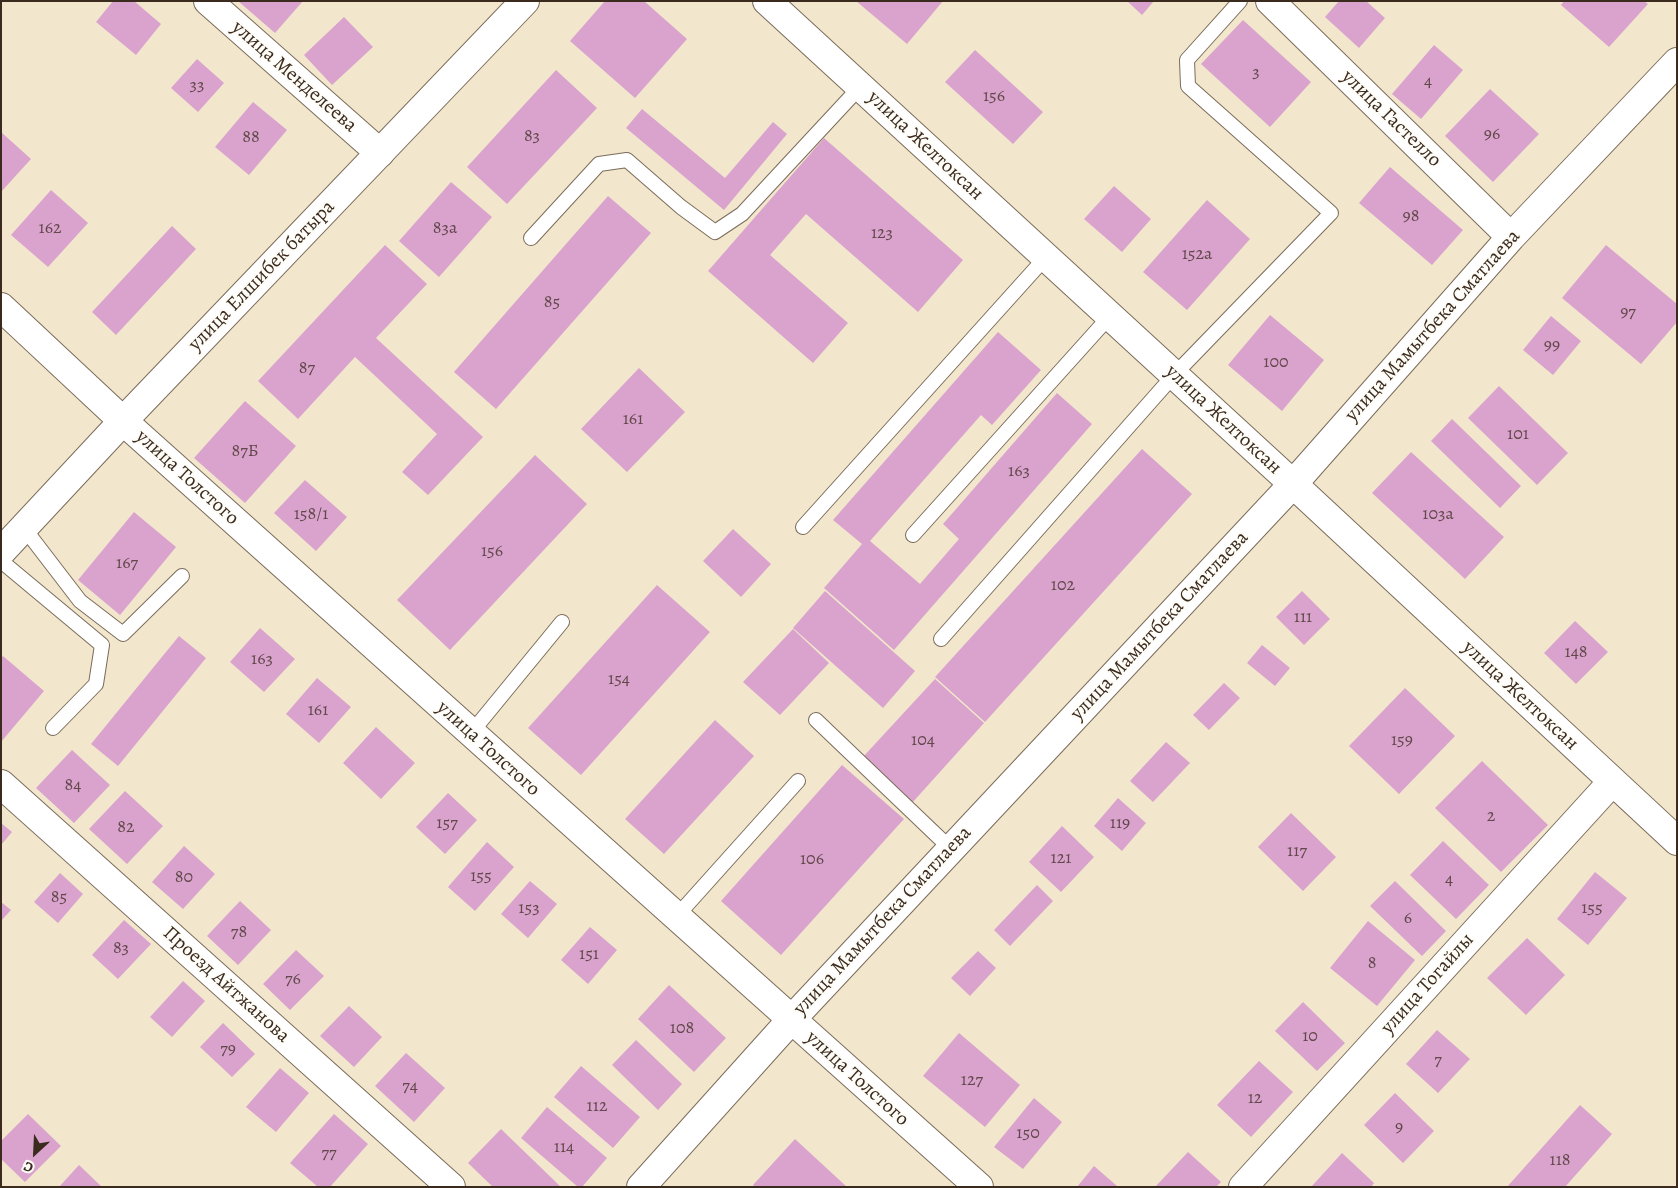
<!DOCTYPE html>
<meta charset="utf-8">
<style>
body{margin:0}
#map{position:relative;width:1678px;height:1188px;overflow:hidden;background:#f2e7cd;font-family:Alegreya,serif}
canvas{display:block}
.frame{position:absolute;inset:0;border:2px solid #3b2a1e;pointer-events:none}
.north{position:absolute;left:10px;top:1128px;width:50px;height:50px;-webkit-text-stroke:4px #fdfcf7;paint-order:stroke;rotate:205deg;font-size:14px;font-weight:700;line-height:20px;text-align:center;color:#3b2a1e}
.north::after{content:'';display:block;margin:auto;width:18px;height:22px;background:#3b2a1e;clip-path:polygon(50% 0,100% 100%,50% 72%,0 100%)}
</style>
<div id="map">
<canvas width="1678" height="1188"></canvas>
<div class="frame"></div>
<div class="north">С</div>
</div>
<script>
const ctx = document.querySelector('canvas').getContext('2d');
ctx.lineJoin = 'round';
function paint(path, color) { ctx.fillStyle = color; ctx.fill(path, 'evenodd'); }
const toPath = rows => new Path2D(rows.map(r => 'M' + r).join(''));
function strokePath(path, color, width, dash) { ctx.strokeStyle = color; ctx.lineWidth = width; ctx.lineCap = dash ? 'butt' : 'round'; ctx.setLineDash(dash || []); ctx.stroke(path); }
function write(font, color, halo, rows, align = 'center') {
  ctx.font = font + ' Alegreya,serif'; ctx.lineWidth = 4; ctx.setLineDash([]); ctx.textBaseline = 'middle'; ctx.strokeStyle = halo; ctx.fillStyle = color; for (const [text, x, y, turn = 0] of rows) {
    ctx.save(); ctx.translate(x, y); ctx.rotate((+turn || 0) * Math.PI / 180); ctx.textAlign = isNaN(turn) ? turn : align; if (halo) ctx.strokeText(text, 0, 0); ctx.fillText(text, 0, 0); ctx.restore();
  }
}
const building = toPath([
 [113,1,134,1,161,24,136,55,96,22],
 [238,1,303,1,275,33],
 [605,1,644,1,687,39,635,98,570,41],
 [856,1,943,1,907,44],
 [1127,1,1154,1,1142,15],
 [1339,1,1366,1,1385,18,1359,48,1325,17],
 [1564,1,1644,1,1648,4,1609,47,1561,5],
 [344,17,373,47,332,85,304,55],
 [1243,20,1311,82,1270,127,1201,64],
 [1434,45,1463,70,1421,119,1392,94],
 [975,50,1043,112,1013,144,945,82],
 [197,59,224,83,198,112,171,88],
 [556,70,597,108,507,204,467,167],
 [1490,89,1539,134,1493,182,1445,136],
 [253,102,287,130,249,175,215,147],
 [642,109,725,178,773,122,787,134,724,210,626,128],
 [1,132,31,159,1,192],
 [824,138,963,260,918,312,806,214,770,255,848,323,813,363,708,271],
 [1390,167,1463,230,1432,265,1359,203],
 [451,182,492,217,439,277,399,241],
 [1114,186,1151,219,1122,252,1084,219],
 [51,190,88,223,48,267,11,235],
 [608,196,651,233,496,409,454,372],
 [1207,200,1250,239,1187,310,1143,272],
 [172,226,196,249,116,335,92,312],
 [385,245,427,284,376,338,483,437,428,495,402,472,437,434,355,357,298,419,258,381],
 [1606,245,1677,304,1677,322,1641,364,1562,298],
 [1270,315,1324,360,1282,411,1228,365],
 [1551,316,1581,341,1553,375,1523,350],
 [998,332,1041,370,992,425,981,415,870,541,920,584,959,539,943,524,1057,393,1092,424,894,650,824,588,862,544,833,520],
 [639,368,685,412,627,472,581,429],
 [1499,386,1568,453,1537,485,1468,418],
 [245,401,296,446,245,503,194,458],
 [1452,419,1521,486,1500,508,1431,441],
 [1142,449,1192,494,985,722,935,677],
 [1411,452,1504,537,1465,579,1372,493],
 [535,455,587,504,450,650,397,600],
 [305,480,347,517,316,551,274,513],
 [134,512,176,547,120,615,78,580],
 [733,529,771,564,741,597,703,561],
 [657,585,710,632,581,775,528,728],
 [825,591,915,671,883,708,793,628],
 [1302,591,1330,619,1304,645,1276,617],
 [1575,621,1608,652,1576,684,1544,653],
 [260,628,295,659,264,692,230,662],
 [793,629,829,663,780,715,743,682],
 [179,636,206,658,118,766,91,744],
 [1262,645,1290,668,1275,686,1247,663],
 [3,656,44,691,1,742,1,658],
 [317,678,351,707,319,743,286,714],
 [935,679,984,723,912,803,862,758],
 [1224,683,1240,698,1209,730,1193,715],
 [1405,688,1455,736,1399,794,1349,746],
 [715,720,754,756,664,854,625,819],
 [376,727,415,763,381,799,343,763],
 [1166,742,1190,763,1153,802,1130,781],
 [72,750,110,785,74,823,36,788],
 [1482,761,1548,825,1501,872,1435,808],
 [842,765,904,819,781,955,721,901],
 [125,791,163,826,127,864,89,829],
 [448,793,477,820,445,854,416,827],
 [1118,798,1146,823,1122,851,1094,826],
 [1291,813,1336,857,1303,891,1258,847],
 [1,823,12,832,1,845],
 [1062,826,1094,857,1061,892,1029,862],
 [1443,841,1489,885,1456,919,1410,875],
 [487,842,514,867,475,911,448,887],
 [184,846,215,874,183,909,152,882],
 [1595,872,1627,898,1588,945,1557,919],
 [60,873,83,894,58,923,34,902],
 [530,881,557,904,528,938,501,914],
 [1395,881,1446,931,1422,956,1370,906],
 [1037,885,1053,901,1010,946,994,930],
 [240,901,271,930,238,965,207,936],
 [1,902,11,910,1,921],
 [124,920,151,944,118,979,92,955],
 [1368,921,1415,960,1377,1006,1330,968],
 [590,927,617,950,588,984,561,960],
 [1527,938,1565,975,1526,1015,1487,978],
 [296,950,324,976,290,1010,263,984],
 [978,951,996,968,970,996,951,978],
 [183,981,205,1001,172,1037,150,1017],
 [669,985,726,1038,694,1072,638,1019],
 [1303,1002,1345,1043,1317,1071,1275,1031],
 [349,1006,382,1037,354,1067,320,1036],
 [223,1023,255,1054,232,1077,200,1047],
 [1437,1030,1470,1059,1438,1093,1406,1064],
 [959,1033,1020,1085,985,1127,923,1076],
 [636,1040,682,1084,658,1110,612,1065],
 [406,1053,445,1088,414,1122,375,1086],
 [1259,1061,1293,1092,1251,1137,1217,1105],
 [581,1066,640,1117,613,1148,554,1097],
 [280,1068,309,1093,276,1132,246,1107],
 [1395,1093,1434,1131,1403,1163,1364,1125],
 [1034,1098,1062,1122,1023,1169,994,1147],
 [1580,1105,1612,1134,1565,1187,1507,1187],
 [547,1107,607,1158,582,1187,578,1187,521,1138],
 [28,1114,61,1146,25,1182,1,1159,1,1141],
 [334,1114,368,1144,330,1187,318,1187,290,1163],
 [501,1129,561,1187,493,1187,468,1163],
 [795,1139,847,1187,755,1187,753,1185],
 [1188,1152,1221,1182,1216,1187,1155,1187],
 [1342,1153,1374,1183,1371,1187,1311,1187],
 [79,1165,102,1187,59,1187],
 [1094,1166,1117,1186,1116,1187,1077,1187]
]);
const service = toPath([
 [531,238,599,164,627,160,681,207,715,232,742,214,860,87],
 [803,527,1046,257],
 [24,528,80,601,123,634,182,576],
 [913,535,1110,316],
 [1,561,102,645,96,684,53,728],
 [941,639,1174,375,1331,213,1188,86,1187,60,1240,1],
 [816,720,951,849],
 [471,733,562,622],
 [676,917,798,781]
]);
const minor = toPath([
 [208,1,380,153],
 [1270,1,1511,237],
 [1,307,123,421,979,1187],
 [1,784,451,1187],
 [641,1187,791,1020,1293,484,1511,237,1677,62],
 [1243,1187,1612,782]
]);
const tertiary = toPath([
 [767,1,1293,484,1677,841]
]);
const secondary = toPath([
 [1,552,123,421,525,1]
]);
const numberNames = [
 ["3",1256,73],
 ["4",1428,82],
 ["33",197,86],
 ["156",994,97],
 ["96",1492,135],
 ["83",532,137],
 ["88",251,138],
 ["98",1411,217],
 ["162",50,229],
 ["83а",445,229],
 ["123",882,234],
 ["152а",1197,255],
 ["85",552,303],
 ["97",1628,313],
 ["99",1552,346],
 ["100",1276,363],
 ["87",307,369],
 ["161",633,420],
 ["101",1518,435],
 ["87Б",245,452],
 ["163",1019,472],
 ["158/1",311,515],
 ["103а",1438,515],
 ["156",492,552],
 ["167",127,564],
 ["102",1063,586],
 ["111",1303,618],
 ["148",1576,653],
 ["163",262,660],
 ["154",619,680],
 ["161",318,711],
 ["104",923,741],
 ["159",1402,741],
 ["84",73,786],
 ["2",1491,817],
 ["157",447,824],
 ["119",1120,824],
 ["82",126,828],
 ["117",1297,852],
 ["121",1061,859],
 ["106",812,860],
 ["155",481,877],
 ["80",184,878],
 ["4",1449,880],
 ["85",59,898],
 ["153",529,909],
 ["155",1592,909],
 ["6",1408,919],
 ["78",239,933],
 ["83",121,949],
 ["151",589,955],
 ["8",1372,964],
 ["76",293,980],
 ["108",682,1029],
 ["10",1310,1037],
 ["79",228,1050],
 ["7",1438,1061],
 ["127",972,1081],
 ["74",410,1087],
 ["12",1255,1099],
 ["112",597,1107],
 ["9",1399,1128],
 ["150",1028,1134],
 ["114",564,1148],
 ["77",329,1154],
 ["118",1560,1161]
];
const streetNames = [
 ["улица Менделеева",294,77,41],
 ["улица Гастелло",1391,119,44],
 ["улица Желтоксан",925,146,43],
 ["улица Елшибек батыра",262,276,-46],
 ["улица Мамытбека Сматлаева",1433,326,-48],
 ["улица Желтоксан",1223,420,43],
 ["улица Толстого",187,478,42],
 ["улица Мамытбека Сматлаева",1160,626,-47],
 ["улица Желтоксан",1520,696,43],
 ["улица Толстого",488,749,42],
 ["улица Мамытбека Сматлаева",883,921,-47],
 ["улица Тогайлы",1428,984,-48],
 ["Проезд Айтжанова",226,985,42],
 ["улица Толстого",857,1079,42]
];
paint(building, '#d9a3cd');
strokePath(service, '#7b6c5b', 16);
strokePath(minor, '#7b6c5b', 30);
strokePath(tertiary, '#7b6c5b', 30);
strokePath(secondary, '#7b6c5b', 30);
strokePath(service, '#fff', 14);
strokePath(minor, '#fff', 28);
strokePath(tertiary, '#fff', 28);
strokePath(secondary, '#fff', 28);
write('18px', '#62484a', null, numberNames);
write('20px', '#3b2a1e', '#fdfcf7', streetNames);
</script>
